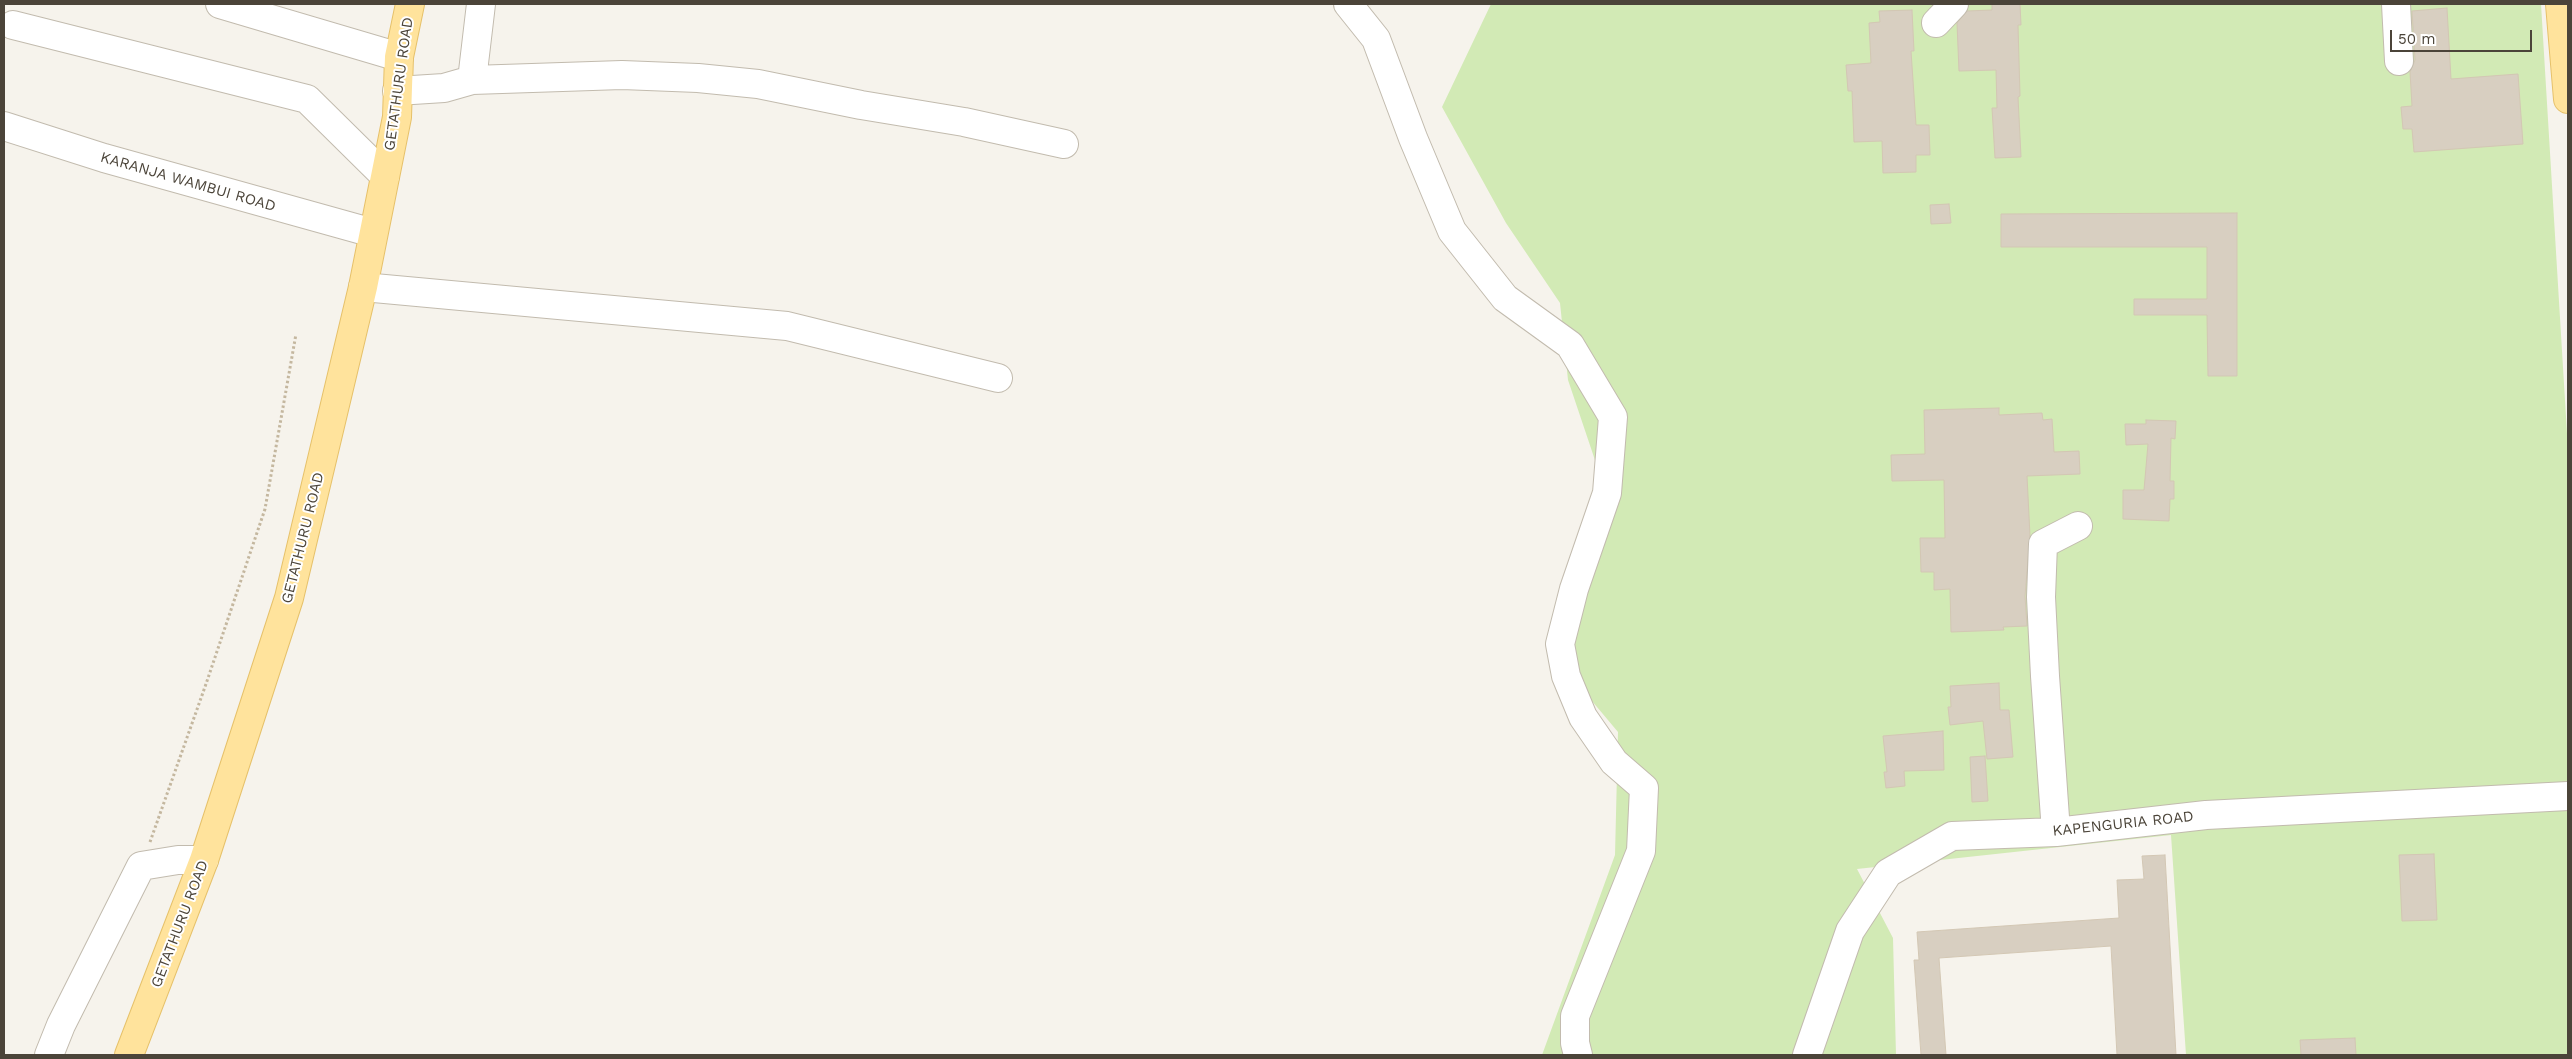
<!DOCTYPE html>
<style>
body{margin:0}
#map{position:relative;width:2572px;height:1059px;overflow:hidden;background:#f6f3ec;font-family:"Work Sans",sans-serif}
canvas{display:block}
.frame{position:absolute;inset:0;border:5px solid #4b4439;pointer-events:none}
.scale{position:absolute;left:2390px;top:30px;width:142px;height:22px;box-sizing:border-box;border:2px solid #4b4439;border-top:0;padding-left:6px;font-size:15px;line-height:18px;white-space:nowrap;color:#4b4439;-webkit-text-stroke:4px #fff;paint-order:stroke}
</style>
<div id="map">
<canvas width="2572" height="1059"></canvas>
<div class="frame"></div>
<div class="scale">50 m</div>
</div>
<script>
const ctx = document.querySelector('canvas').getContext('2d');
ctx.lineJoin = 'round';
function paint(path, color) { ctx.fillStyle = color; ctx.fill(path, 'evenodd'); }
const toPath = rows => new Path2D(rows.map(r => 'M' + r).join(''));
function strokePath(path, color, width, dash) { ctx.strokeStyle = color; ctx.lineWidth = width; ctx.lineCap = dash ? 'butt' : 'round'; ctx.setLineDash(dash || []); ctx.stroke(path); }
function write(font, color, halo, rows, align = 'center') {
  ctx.font = font + ' "Work Sans",sans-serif'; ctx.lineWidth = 4; ctx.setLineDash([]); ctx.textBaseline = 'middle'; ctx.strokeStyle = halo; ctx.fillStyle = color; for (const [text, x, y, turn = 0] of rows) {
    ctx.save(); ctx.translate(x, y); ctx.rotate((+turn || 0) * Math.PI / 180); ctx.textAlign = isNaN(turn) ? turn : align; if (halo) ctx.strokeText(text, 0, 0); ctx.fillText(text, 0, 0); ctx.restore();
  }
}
const green = toPath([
 [1491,4,2541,4,2568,450,2568,1055,2186,1055,2171,835,1857,869,1893,938,1896,1055,1542,1055,1615,855,1618,732,1555,657,1600,475,1568,380,1560,303,1506,223,1442,107]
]);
const building = toPath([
 [1992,4,2020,4,2021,25,2018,25,2020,96,2018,97,2021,157,1995,158,1992,108,1997,108,1996,70,1959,71,1957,23,1967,11,1992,10,1992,4],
 [2447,8,2451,79,2518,74,2523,144,2414,152,2412,129,2403,129,2401,107,2412,106,2410,72,2415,60,2412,11,2447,8],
 [1912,10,1914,51,1911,51,1916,125,1929,125,1930,155,1916,155,1916,172,1883,173,1882,141,1854,142,1852,91,1848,91,1846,65,1871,63,1869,23,1880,22,1879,11,1912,10],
 [1949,204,1951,223,1931,224,1930,205,1949,204],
 [2237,213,2237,376,2208,376,2207,315,2134,315,2134,299,2207,299,2207,247,2001,247,2001,214,2237,213],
 [1999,408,1999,415,2042,413,2043,420,2052,419,2054,452,2079,451,2080,474,2027,476,2030,536,2025,596,2027,626,2003,627,2004,630,1951,632,1950,589,1934,590,1934,572,1921,572,1920,538,1945,538,1944,480,1892,481,1891,455,1925,454,1924,410,1999,408],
 [2146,420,2176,421,2175,439,2171,438,2170,481,2174,481,2174,499,2170,499,2169,521,2123,519,2123,490,2144,490,2148,444,2126,445,2125,424,2146,424,2146,420],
 [1999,683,2000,710,2009,710,2013,757,1987,759,1983,721,1950,725,1948,707,1951,707,1950,686,1999,683],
 [1943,731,1944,770,1904,771,1905,786,1886,788,1884,772,1887,772,1883,736,1943,731],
 [1985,756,1988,801,1972,802,1970,757,1985,756],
 [2434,854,2437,920,2402,921,2399,855,2434,854],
 [2165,855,2176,1055,2117,1055,2111,946,1939,958,1946,1055,1921,1055,1914,960,1919,960,1917,932,2119,918,2117,880,2144,879,2142,856,2165,855],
 [2355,1038,2356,1055,2301,1055,2300,1040,2355,1038]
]);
const path = toPath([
 [150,842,206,684,265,509,296,334]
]);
const minor = toPath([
 [220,4,399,57],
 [1348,4,1376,39,1413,138,1452,231,1505,298,1570,345,1613,417,1607,493,1574,589,1560,644,1566,676,1583,717,1614,762,1644,788,1641,851,1575,1016,1575,1043,1578,1055],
 [2396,4,2399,61],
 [1936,23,1954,4],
 [13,25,307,99,385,176],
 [472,80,622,75,698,78,758,84,861,105,964,122,1064,144],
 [397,91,444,88,472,80,481,4],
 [4,126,104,158,373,233],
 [363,287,787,326,998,378],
 [2056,832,2045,676,2041,597,2043,544,2078,526],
 [49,1055,61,1025,141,866,178,860,204,860],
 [1807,1055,1850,931,1888,873,1952,836,2056,832,2206,815,2568,796]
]);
const major = toPath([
 [2560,4,2568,99],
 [129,1055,204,860,289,598,363,287,397,117,399,57,410,4]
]);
const streetNames = [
 ["GETATHURU ROAD",399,84,-82],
 ["KARANJA WAMBUI ROAD",188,182,16],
 ["GETATHURU ROAD",303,538,-76],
 ["KAPENGURIA ROAD",2123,824,-6],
 ["GETATHURU ROAD",180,924,-69]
];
paint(green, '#d2eab5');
paint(building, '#d8cfc1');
strokePath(building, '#d3c7b4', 1);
strokePath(minor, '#c2bbae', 30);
strokePath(major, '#e6c16a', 30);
strokePath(path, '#c4b79f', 3, [2.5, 2.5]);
strokePath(minor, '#fff', 28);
strokePath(major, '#ffe39c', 28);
write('15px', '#4b4439', '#fff', streetNames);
</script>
